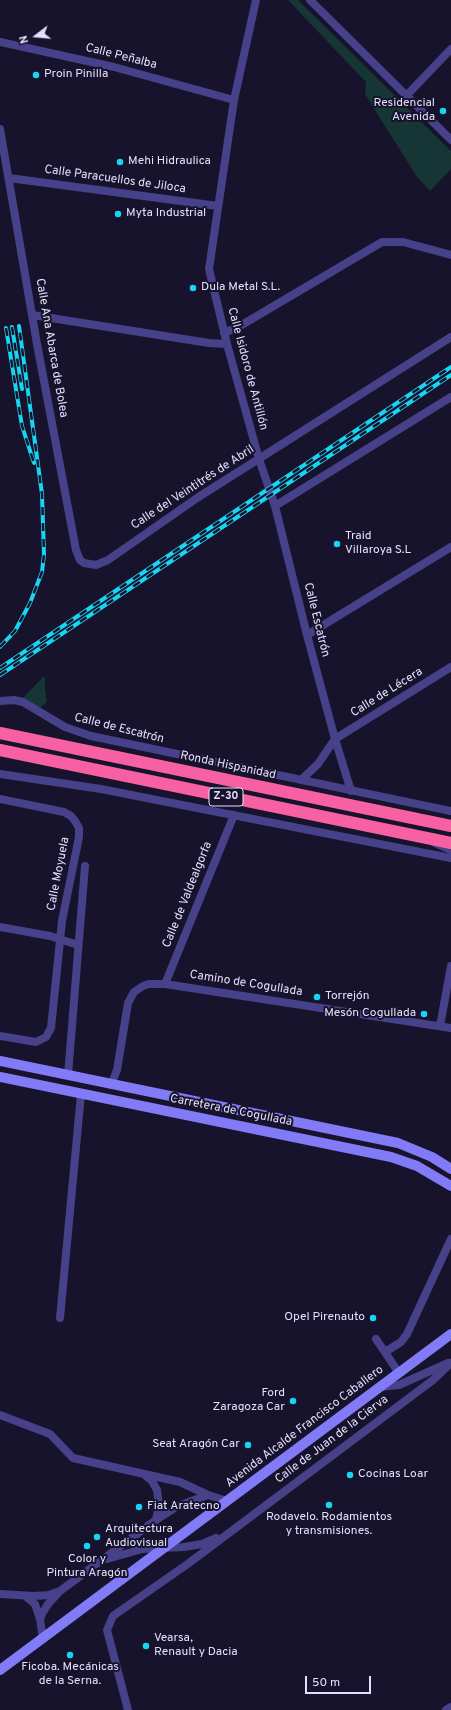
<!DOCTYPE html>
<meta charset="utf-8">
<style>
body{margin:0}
#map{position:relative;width:451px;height:1710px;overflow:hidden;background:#18132c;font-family:Overpass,sans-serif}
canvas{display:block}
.north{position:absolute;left:16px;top:16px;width:40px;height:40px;-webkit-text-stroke:3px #18132c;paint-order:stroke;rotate:254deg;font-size:11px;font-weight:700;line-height:16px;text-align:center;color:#e4dffd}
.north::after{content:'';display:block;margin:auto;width:14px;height:18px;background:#e4dffd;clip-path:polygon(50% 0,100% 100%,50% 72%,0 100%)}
.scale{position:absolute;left:305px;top:1676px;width:66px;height:18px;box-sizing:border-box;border:2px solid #e4dffd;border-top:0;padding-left:5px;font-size:12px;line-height:14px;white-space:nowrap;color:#e4dffd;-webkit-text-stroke:3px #18132c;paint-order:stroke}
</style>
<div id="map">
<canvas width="451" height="1710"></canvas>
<div class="north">N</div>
<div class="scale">50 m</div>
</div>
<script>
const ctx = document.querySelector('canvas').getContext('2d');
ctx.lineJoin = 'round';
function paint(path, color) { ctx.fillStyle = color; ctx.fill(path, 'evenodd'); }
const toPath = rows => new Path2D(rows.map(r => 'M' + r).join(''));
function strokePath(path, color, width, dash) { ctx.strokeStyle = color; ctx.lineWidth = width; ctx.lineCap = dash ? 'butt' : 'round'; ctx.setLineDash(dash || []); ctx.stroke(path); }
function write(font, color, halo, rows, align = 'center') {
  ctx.font = font + ' Overpass,sans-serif'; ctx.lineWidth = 4; ctx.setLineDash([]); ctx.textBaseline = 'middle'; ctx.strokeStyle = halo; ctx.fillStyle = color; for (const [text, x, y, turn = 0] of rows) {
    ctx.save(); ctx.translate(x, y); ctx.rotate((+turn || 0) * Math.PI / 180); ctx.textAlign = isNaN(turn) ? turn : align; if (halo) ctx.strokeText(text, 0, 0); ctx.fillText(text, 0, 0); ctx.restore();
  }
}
const green = toPath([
 [288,0,298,0,451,151,451,169,430,191,417,177,365,94,366,82],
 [43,677,45,677,45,690,47,702,40,708,23,698]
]);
const street = toPath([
 [256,0,234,100,209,269,227,344,259,459,275,506,307,635,335,739,351,791],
 [310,0,451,140],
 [0,42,114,67,234,100],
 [407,95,451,49],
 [0,129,37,344,76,550,80,560,84,563,96,565,108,560,197,498,451,337],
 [9,178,218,206],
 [32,315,209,343,227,344],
 [224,333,240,326,382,242,403,242,451,255],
 [275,506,451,397],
 [307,635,451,547],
 [0,701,14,700,23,702,65,727,91,736,451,811],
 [0,774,101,789,451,858],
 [301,780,318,764,335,739,451,667],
 [0,799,64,812,71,816,75,821,79,828,79,837,62,921,51,1028,46,1037,36,1042,0,1036],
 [435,843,451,850],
 [0,927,50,936,78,945],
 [165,984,234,815],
 [440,1026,451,966],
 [68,1075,85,866],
 [111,1085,117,1070,128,1003,134,992,143,986,149,984,165,984,451,1028],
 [60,1318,81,1094],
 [376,1339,399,1373],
 [385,1352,401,1342,407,1334,451,1239],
 [380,1387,399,1385,448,1363],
 [0,1415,50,1434,73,1458,180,1482,208,1495],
 [146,1476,152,1481,157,1490,159,1506,156,1520],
 [107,1559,142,1549,184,1547,202,1544,216,1538],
 [0,1594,34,1596,49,1595,57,1592],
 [25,1596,35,1604,40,1619],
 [43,1639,40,1619,42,1614,48,1604,60,1591,156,1520,178,1506,208,1495,227,1501],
 [128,1710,107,1630,113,1616,189,1563,433,1380,451,1363],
 [446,1710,451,1707]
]);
const secondary = toPath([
 [0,1061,398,1143,432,1157,451,1169],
 [0,1077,391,1157,417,1166,451,1186],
 [0,1670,451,1334]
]);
const highway = toPath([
 [0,733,451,826],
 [0,750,451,843]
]);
const rail = toPath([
 [12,327,22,389],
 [6,328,22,426,34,463],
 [0,647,15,631,30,603,42,572,44,554,42,494,19,326],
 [0,668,451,367],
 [0,675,451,375]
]);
const markers = [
 [36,75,4,"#16d6f3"],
 [443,111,4,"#16d6f3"],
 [120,162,4,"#16d6f3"],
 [118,214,4,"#16d6f3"],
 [193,288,4,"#16d6f3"],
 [337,544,4,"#16d6f3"],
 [317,997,4,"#16d6f3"],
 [424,1014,4,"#16d6f3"],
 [373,1318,4,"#16d6f3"],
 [293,1401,4,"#16d6f3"],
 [248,1445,4,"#16d6f3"],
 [350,1475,4,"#16d6f3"],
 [329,1505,4,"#16d6f3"],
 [139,1507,4,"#16d6f3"],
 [97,1537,4,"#16d6f3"],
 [87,1546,4,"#16d6f3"],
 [146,1646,4,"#16d6f3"],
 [70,1655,4,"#16d6f3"]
];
const shields = [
 [226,797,34]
];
const shieldNames = [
 ["Z-30",226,797]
];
const streetNames = [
 ["Calle Peñalba",121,57,14],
 ["Calle Paracuellos de Jiloca",115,180,8],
 ["Calle Ana Abarca de Bolea",51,348,80],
 ["Calle Isidoro de Antillón",247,369,75],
 ["Calle del Veintitrés de Abril",193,488,-33],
 ["Calle Escatrón",316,620,76],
 ["Calle de Lécera",387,693,-32],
 ["Calle de Escatrón",119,729,14],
 ["Ronda Hispanidad",228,766,12],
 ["Calle Moyuela",59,874,-79],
 ["Calle de Valdealgorfa",188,895,-68],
 ["Camino de Cogullada",246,984,9],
 ["Carretera de Cogullada",231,1111,11],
 ["Avenida Alcalde Francisco Caballero",305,1427,-37],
 ["Calle de Juan de la Cierva",332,1440,-37]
];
const poiNames = [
 ["Proin Pinilla",44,75],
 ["Residencial",435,104,"right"],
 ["Avenida",435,118,"right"],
 ["Mehi Hidraulica",128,162],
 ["Myta Industrial",126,214],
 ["Dula Metal S.L.",201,288],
 ["Traid",345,537],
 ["Villaroya S.L",345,551],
 ["Torrejón",325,997],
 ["Mesón Cogullada",416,1014,"right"],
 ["Opel Pirenauto",365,1318,"right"],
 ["Ford",285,1394,"right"],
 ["Zaragoza Car",285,1408,"right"],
 ["Seat Aragón Car",240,1445,"right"],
 ["Cocinas Loar",358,1475],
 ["Fiat Aratecno",147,1507],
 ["Rodavelo. Rodamientos",329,1518,"center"],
 ["y transmisiones.",329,1532,"center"],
 ["Arquitectura",105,1530],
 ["Audiovisual",105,1544],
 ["Color y",87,1560,"center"],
 ["Pintura Aragón",87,1574,"center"],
 ["Vearsa,",154,1639],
 ["Renault y Dacia",154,1653],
 ["Ficoba. Mecánicas",70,1668,"center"],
 ["de la Serna.",70,1682,"center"]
];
paint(green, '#163535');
strokePath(street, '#464188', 8);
strokePath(secondary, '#827bf8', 10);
strokePath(highway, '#f761a4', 12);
strokePath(rail, '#16d6f3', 4);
strokePath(rail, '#18132c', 2.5, [8]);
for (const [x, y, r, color] of markers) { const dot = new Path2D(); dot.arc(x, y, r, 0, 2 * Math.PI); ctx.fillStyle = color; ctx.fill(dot); strokePath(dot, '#18132c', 1.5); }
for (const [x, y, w] of shields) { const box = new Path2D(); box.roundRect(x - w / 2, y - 9, w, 18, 3); ctx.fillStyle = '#18132c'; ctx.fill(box); strokePath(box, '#e4dffd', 1); }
write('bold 11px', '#e4dffd', null, shieldNames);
write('12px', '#e4dffd', '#18132c', streetNames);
write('12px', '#e4dffd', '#18132c', poiNames, 'left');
</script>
